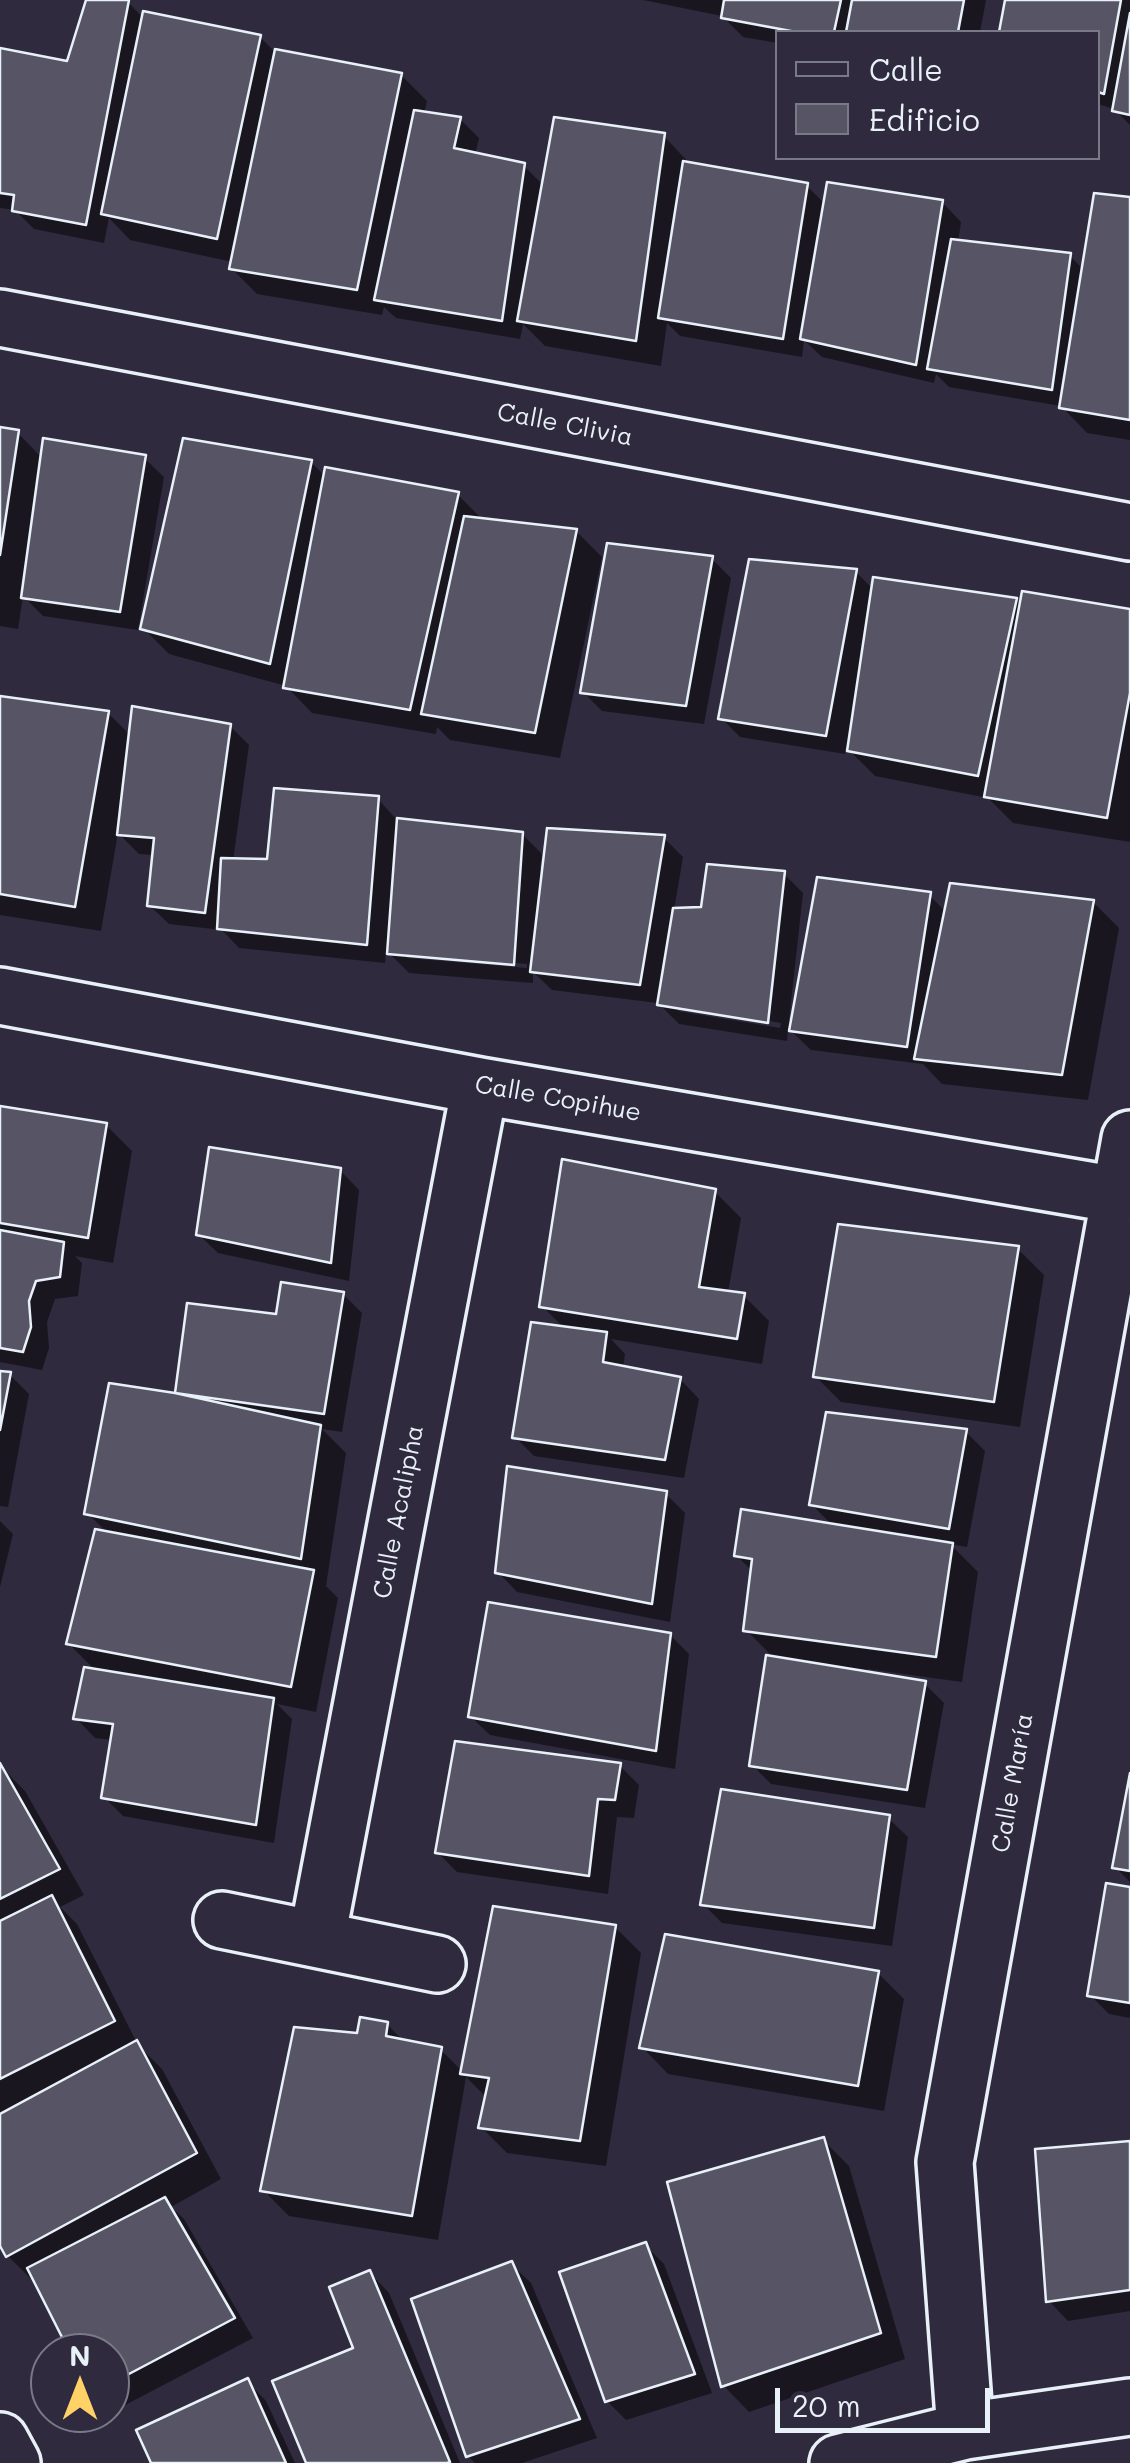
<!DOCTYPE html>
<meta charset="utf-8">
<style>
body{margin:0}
#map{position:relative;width:1130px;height:2463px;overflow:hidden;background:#2f2a3d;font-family:Mali,sans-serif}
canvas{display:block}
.legend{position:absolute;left:775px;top:30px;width:325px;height:130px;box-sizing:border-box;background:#2f2a3d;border:2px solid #797a88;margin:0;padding:12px 18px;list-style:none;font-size:30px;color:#e8f1f8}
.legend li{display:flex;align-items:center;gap:20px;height:50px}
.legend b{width:50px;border:2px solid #797a88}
.north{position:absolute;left:30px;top:2333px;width:100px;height:100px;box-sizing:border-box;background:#2f2a3d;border:2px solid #797a88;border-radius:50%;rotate:0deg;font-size:28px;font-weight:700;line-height:40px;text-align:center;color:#e8f1f8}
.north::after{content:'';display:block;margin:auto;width:35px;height:45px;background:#ffd166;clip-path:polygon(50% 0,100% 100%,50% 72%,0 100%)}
.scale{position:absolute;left:775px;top:2388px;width:215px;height:45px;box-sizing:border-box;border:5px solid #e8f1f8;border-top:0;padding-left:12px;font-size:30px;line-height:35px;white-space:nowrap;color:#e8f1f8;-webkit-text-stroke:8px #2f2a3d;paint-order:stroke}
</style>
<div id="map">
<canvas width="1130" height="2463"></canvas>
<ul class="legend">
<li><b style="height:12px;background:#2f2a3d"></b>Calle</li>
<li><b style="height:28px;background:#575565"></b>Edificio</li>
</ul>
<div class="north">N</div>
<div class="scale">20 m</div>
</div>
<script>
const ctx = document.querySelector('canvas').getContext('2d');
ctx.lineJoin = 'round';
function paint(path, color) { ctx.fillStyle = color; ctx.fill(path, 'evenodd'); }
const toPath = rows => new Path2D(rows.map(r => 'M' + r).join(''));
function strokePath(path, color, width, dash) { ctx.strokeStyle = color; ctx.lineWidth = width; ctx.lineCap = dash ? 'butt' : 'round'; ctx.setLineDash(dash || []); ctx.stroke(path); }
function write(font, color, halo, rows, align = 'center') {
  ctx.font = font + ' Mali,sans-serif'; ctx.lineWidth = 8; ctx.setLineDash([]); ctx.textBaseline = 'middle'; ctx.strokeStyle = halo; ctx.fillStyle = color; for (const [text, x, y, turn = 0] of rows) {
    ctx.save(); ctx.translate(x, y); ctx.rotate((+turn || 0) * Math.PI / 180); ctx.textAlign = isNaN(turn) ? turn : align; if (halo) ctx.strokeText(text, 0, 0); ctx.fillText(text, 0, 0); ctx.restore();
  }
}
const shadow = toPath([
 [89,0,128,2,144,19,260,37,275,52,401,75,427,101,424,114,460,119,479,138,475,155,523,165,544,186,664,136,690,164,807,186,826,205,942,202,961,222,958,242,1070,256,1084,270,1130,200,1130,440,1087,433,1061,406,949,387,936,374,934,383,822,357,804,340,802,357,680,336,667,323,661,366,545,346,523,324,520,339,396,318,384,307,382,315,257,294,231,268,233,262,130,240,109,218,104,243,34,229,15,210,0,208,0,51,69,64],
 [643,0,986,0,980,32,778,32,778,43,743,37,722,16],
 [1008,0,1130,0,1130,125,1114,109,1098,104,1098,32,1002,32],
 [0,430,18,433,42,458,144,458,164,477,139,624,144,624,311,462,326,477,458,495,484,521,576,531,602,557,560,758,450,740,437,727,436,734,312,713,286,686,169,654,139,624,138,630,43,616,23,596,18,629,0,626],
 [712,559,731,578,704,724,602,711,583,692],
 [856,572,873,589,1016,600,1022,607,1130,611,1130,842,1013,823,988,798,875,776,846,747,845,754,740,737,721,718],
 [0,698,108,713,131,736,230,726,249,745,233,861,269,862,378,799,397,820,522,834,542,854,540,869,664,838,683,857,674,910,704,909,784,874,803,893,789,1020,793,1020,929,895,946,912,1093,902,1119,928,1088,1100,942,1084,923,1064,811,1050,788,1028,787,1041,679,1024,658,1003,552,990,533,972,533,983,409,973,386,950,385,963,239,948,222,930,169,924,149,905,154,855,139,854,118,833,101,931,0,915],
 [407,953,527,964,527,968,407,958],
 [678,1006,781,1023,780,1028,678,1011],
 [0,1108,106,1125,132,1151,113,1263,75,1256,82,1263,78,1296,55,1299,47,1322,49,1348,42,1370,0,1362],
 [340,1170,359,1190,349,1281,218,1253,198,1234],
 [715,1192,741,1218,728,1293,743,1295,769,1321,762,1364,611,1339,625,1354,623,1368,680,1379,699,1399,684,1478,534,1456,515,1437,565,1329,542,1306],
 [1018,1249,1044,1275,1020,1427,841,1402,815,1376],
 [343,1294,362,1313,342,1432,322,1429,346,1453,326,1586,338,1598,316,1712,277,1704,292,1719,274,1843,123,1816,104,1797,113,1740,95,1738,76,1718,97,1672,69,1644,109,1534,87,1513,177,1395,189,1306,278,1317],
 [0,1374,10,1375,29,1394,8,1507,0,1506],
 [966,1432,985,1451,967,1547,950,1544,978,1572,962,1682,867,1669,867,1674,925,1684,944,1703,925,1808,771,1784,752,1765,775,1659,746,1630,753,1572,737,1556,834,1527,812,1505],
 [666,1494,685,1513,670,1622,517,1592,498,1572],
 [0,1521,13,1534,0,1587],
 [670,1635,689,1654,675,1769,490,1735,470,1716],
 [0,1766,25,1791,84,1895,60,1907,77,1924,138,2045,162,2069,221,2179,171,2207,184,2219,253,2338,112,2412,110,2353,73,2353,34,2282,8,2256,0,2241],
 [620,1766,639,1785,634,1818,617,1817,608,1894,457,1872,438,1853],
 [1130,1787,1130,1882,1115,1867],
 [888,1818,908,1837,892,1946,722,1923,703,1904],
 [1130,1890,1130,2018,1109,2014,1090,1995],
 [615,1927,641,1953,606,2166,507,2153,481,2127,487,2098,466,2077,438,2240,289,2216,263,2190,359,2036,387,2024,405,2043,440,2049,463,2072],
 [878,1973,904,1999,884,2111,668,2074,642,2047],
 [823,2140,849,2166,905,2359,749,2412,723,2385],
 [1130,2143,1130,2311,1068,2321,1049,2301],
 [645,2245,664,2264,712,2393,626,2420,607,2401],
 [511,2264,531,2283,597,2438,522,2463,475,2463,468,2456],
 [370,2273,389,2293,460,2463,308,2463,356,2349],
 [247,2381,266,2401,295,2463,153,2463]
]);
const building = toPath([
 [86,0,129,0,86,225,12,211,14,195,0,193,0,48,67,61,86,0],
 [724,0,841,0,834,32,796,32,721,18,724,0],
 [852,0,964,0,958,32,846,32,852,0],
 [1005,0,1121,0,1104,94,1098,92,1098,32,999,32,1005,0],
 [143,11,261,35,217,239,101,214,143,11],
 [1130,13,1130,115,1112,111,1130,13],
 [275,49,402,73,357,290,229,269,275,49],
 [414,110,461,117,454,148,525,163,502,321,374,300,414,110],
 [554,117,665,133,636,341,517,321,554,117],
 [683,161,808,183,783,339,658,318,683,161],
 [827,182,943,200,916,365,800,339,827,182],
 [1094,193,1130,197,1130,420,1059,408,1094,193],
 [951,239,1071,253,1052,390,927,369,951,239],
 [0,427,19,430,0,555,0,427],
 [43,438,146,455,120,612,21,598,43,438],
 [183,438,312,460,270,664,140,629,183,438],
 [325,467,459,492,410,710,283,688,325,467],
 [464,516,577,529,535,733,421,714,464,516],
 [607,543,713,556,686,706,580,693,607,543],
 [749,559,857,569,826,736,718,719,749,559],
 [873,577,1017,598,978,776,847,751,873,577],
 [1022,591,1130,609,1130,693,1107,818,984,797,1022,591],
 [0,696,109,711,75,907,0,894,0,696],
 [132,706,231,724,205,913,147,906,154,838,117,835,132,706],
 [274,788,379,796,367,945,217,929,221,858,267,859,274,788],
 [397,818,523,832,514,965,387,954,397,818],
 [547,828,665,835,640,985,530,972,547,828],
 [707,864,785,871,768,1023,657,1005,673,908,701,907,707,864],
 [817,877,931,892,907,1047,789,1031,817,877],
 [950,883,1094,900,1062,1075,914,1059,950,883],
 [0,1106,107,1123,88,1238,0,1223,0,1106],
 [209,1147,341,1168,331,1263,196,1235,209,1147],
 [562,1159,716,1189,699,1287,745,1293,737,1339,539,1307,562,1159],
 [838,1224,1019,1246,994,1402,813,1377,838,1224],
 [0,1230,64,1242,60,1277,36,1281,29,1301,31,1327,23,1352,0,1348,0,1230],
 [281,1282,344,1292,324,1414,175,1393,187,1303,276,1314,281,1282],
 [531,1322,607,1332,603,1362,681,1377,665,1460,512,1438,531,1322],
 [0,1371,11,1372,0,1430,0,1371],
 [109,1383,175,1393,321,1425,301,1559,84,1514,109,1383],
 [826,1412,967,1429,949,1529,809,1505,826,1412],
 [507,1466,667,1491,652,1604,495,1573,507,1466],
 [741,1509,953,1543,936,1657,743,1631,752,1559,734,1556,741,1509],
 [95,1529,314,1570,291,1687,66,1644,95,1529],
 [488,1602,671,1633,656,1751,468,1717,488,1602],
 [766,1655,926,1681,907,1790,749,1766,766,1655],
 [84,1667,274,1698,256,1825,101,1798,113,1724,73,1719,84,1667],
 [455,1741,621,1763,615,1800,598,1799,589,1876,435,1853,455,1741],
 [0,1763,60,1869,0,1899,0,1763],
 [1130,1773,1130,1871,1112,1868,1130,1773],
 [721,1789,890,1815,874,1928,700,1905,721,1789],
 [1106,1883,1130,1887,1130,2003,1087,1996,1106,1883],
 [52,1895,115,2021,0,2079,0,1921,52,1895],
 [493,1906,616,1925,580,2141,478,2128,489,2078,460,2074,493,1906],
 [665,1934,879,1971,858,2086,639,2048,665,1934],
 [360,2017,388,2022,386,2036,442,2047,412,2216,260,2191,294,2027,357,2033,360,2017],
 [137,2040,197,2153,6,2257,0,2246,0,2114,137,2040],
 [824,2137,881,2333,721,2387,667,2182,824,2137],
 [1130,2141,1130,2290,1046,2302,1035,2149,1130,2141],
 [165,2197,235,2318,110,2384,110,2353,70,2353,27,2268,165,2197],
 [646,2242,695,2374,605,2402,559,2272,646,2242],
 [512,2261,580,2419,466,2457,411,2299,512,2261],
 [370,2270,450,2462,447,2463,306,2463,272,2381,353,2348,329,2287,370,2270],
 [248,2378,286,2463,151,2463,136,2430,248,2378]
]);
const minor = toPath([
 [0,318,1130,532],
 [0,996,480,1086,1118,1195],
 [222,1920,437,1964],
 [317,1938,480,1086],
 [965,2431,945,2162,1130,1139],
 [0,2441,12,2463],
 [838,2463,965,2431,1130,2407]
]);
const streetNames = [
 ["Calle Clivia",565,425,11],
 ["Calle Copihue",558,1099,10],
 ["Calle Acalipha",399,1512,-79],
 ["Calle María",1013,1783,-80]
];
paint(shadow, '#0007');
paint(building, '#575565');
strokePath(building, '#e8f1f8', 2.5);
strokePath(minor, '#e8f1f8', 62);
strokePath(minor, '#2f2a3d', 55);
write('25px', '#e8f1f8', '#2f2a3d', streetNames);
</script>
